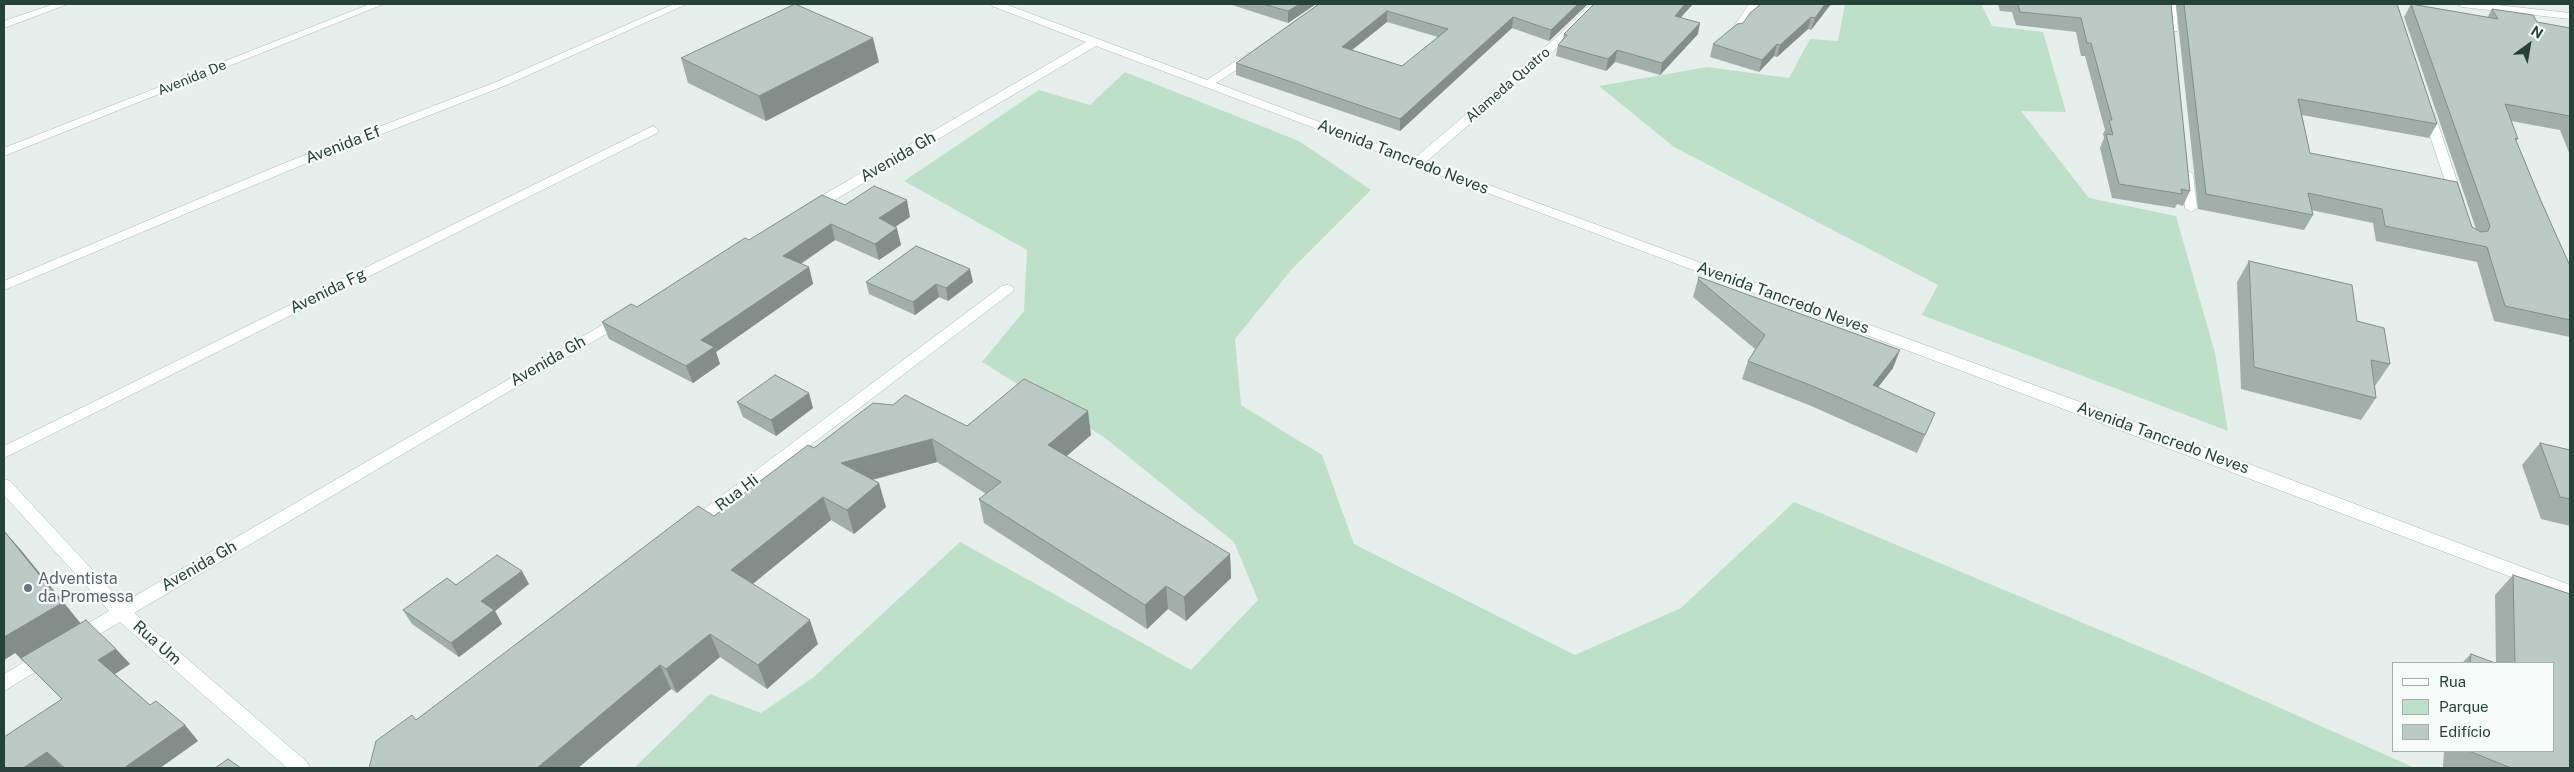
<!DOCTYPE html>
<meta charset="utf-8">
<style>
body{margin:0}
#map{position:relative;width:2574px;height:772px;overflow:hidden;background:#e6efeb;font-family:"Public Sans",sans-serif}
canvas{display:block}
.frame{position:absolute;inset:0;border:5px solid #24423a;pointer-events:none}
.legend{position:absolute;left:2392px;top:662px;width:162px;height:90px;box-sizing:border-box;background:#f7fbf9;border:1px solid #a3b1ad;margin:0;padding:6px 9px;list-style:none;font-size:15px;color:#24423a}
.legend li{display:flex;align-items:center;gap:10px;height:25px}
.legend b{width:25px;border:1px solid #a3b1ad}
.north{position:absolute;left:2504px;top:20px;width:50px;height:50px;-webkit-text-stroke:4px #f7fbf9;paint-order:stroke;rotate:32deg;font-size:14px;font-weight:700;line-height:20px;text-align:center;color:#24423a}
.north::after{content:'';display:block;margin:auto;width:18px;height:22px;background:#24423a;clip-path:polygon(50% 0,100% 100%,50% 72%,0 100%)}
</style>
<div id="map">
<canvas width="2574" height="772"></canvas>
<div class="frame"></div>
<ul class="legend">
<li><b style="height:6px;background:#fff"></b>Rua</li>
<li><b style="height:14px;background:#bfe0c8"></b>Parque</li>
<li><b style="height:14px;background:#bbcac4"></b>Edifício</li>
</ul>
<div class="north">N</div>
</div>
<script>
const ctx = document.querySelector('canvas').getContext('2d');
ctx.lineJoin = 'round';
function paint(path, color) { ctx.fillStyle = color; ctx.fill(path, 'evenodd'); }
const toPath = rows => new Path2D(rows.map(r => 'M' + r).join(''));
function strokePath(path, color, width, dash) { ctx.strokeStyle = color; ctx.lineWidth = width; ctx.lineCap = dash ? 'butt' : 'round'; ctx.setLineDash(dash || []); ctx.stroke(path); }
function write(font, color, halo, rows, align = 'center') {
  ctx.font = font + ' "Public Sans",sans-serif'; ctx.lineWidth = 4.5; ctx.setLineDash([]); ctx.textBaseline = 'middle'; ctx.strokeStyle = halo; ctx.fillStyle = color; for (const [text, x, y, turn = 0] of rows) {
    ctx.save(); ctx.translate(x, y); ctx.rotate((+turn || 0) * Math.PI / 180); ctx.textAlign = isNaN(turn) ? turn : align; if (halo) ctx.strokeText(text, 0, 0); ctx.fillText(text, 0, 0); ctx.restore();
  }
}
const green = toPath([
 [1845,4,1981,4,1992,26,2043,32,2066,112,2021,111,2089,198,2176,216,2215,353,2228,431,1922,315,1938,285,1674,147,1599,86,1707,67,1789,78,1810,39,1838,41],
 [1125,72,1299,141,1371,190,1292,269,1235,339,1241,405,1322,455,1354,544,1575,655,1681,608,1794,502,2186,666,2415,768,634,768,710,694,761,713,814,677,960,542,1191,670,1258,600,1234,542,1104,437,982,362,1024,311,1027,250,904,181,1039,90,1090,105]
]);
const minor = toPath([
 [54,4,68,4,4,28,4,21,54,4],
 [370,4,384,4,4,156,4,148,370,4],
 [674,4,687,4,504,86,290,170,4,290,4,281,282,164,496,82,674,4],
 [991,4,1005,4,1207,80,1248,53,1256,53,1256,57,1216,83,1415,158,1559,35,1590,4,1601,4,1567,39,1426,162,2249,464,2570,585,2570,599,1096,46,816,211,806,211,805,208,806,205,1086,42,992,6,991,4],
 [1749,4,1759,4,1739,34,1731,34,1730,32,1749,4],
 [2166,4,2176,4,2178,31,2170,31,2169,29,2166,4],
 [2457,4,2488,4,2570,13,2570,19,2462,7,2457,4],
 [2428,108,2434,112,2463,199,2462,202,2452,202,2422,112,2428,108],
 [653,126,659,130,657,133,4,458,4,446,653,126],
 [2187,170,2193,174,2197,208,2191,212,2185,208,2181,174,2187,170],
 [1007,285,1012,286,1014,289,1012,292,700,529,694,531,688,529,686,525,688,521,1002,286,1007,285],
 [623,313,630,318,628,321,134,613,307,762,310,768,287,768,120,622,84,643,78,645,72,643,69,638,72,633,109,611,4,495,4,479,10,481,123,603,623,313],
 [47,649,53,651,56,656,53,661,4,691,4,674,47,649]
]);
const wall = toPath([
 [1229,4,1316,4,1288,23],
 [1319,4,1588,4,1549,41,1512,28,1400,131,1236,75,1236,63],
 [1387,22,1438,37,1402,66,1352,50],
 [1594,4,1693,4,1681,17,1698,34,1660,75,1615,62,1606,71,1556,56,1558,45,1563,39,1564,34],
 [1831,4,1811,30,1808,29,1777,57,1774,56,1759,72,1710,57,1713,44,1743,23],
 [1998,4,2171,4,2190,191,2183,206,2177,204,2175,208,2112,198,2100,148,2104,138,2103,134,2105,130,2085,56,2081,56,2076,32,2016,25,2012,12,2000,11],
 [2176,4,2397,4,2437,124,2429,138,2302,115,2310,153,2476,229,2404,17,2411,4,2487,18,2492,9,2537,22,2570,28,2570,155,2560,130,2511,121,2518,139,2516,141,2541,201,2570,266,2570,337,2494,321,2477,262,2376,241,2373,223,2311,210,2313,215,2304,230,2198,209],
 [681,58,879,62,766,121,688,83],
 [845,205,910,217,895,227,901,245,879,260,835,240,801,264,809,267,813,284,716,352,720,364,693,383,609,339,602,322,637,307,749,240],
 [2249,261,2357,321,2390,364,2375,386,2376,398,2361,420,2241,389,2237,282],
 [1698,279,1893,368,1878,387,1927,431,1917,453,1809,405,1742,379,1748,361,1755,349,1693,297],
 [866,282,973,282,948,301,939,297,915,315,869,294],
 [737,402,813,408,776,436,743,417],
 [967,426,1091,435,1066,456,1230,554,1231,578,1186,621,1168,609,1147,629,984,523,979,499,986,494,937,462,873,480,886,507,854,534,831,520,753,584,818,644,767,689,720,657,677,693,671,689,578,768,369,768,416,720,814,448],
 [2540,443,2570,450,2570,526,2541,519,2522,465],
 [4,531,20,549,80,623,116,649,130,664,115,674,150,705,185,725,198,741,160,768,4,768,62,699,15,653,4,660],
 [2513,575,2570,594,2570,768,2444,768,2443,767,2444,751,2553,751,2553,663,2496,663,2495,595],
 [529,584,495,611,502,624,459,657,412,624,403,610,456,585],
 [2471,654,2495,663,2462,663]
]);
const shadedWall = toPath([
 [1300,4,1316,4,1288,23,1288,11],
 [1578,4,1588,4,1549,41,1551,30],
 [1685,4,1693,4,1672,27,1675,16],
 [1825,4,1831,4,1811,30,1815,18],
 [1387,11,1387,22,1342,58,1342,47],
 [1513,17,1512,28,1400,131,1400,119],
 [1811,17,1808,29,1777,57,1780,45],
 [1700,23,1698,34,1660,75,1662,63],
 [873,38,879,62,766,121,759,96],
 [1777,44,1774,56,1759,72,1762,60],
 [1617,50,1615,62,1606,71,1608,59],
 [907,200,910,217,883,235,879,218],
 [831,224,835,240,788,272,783,256],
 [897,228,901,245,879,260,875,244],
 [809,267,813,284,716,352,720,364,693,383,686,366,701,340],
 [970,269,973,282,948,301,946,288],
 [936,284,939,297,915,315,913,302],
 [1900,350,1893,368,1866,403,1873,385],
 [809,393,813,408,776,436,771,420],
 [1088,411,1091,435,1052,469,1048,445],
 [932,439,937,462,848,486,841,463],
 [879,483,886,507,854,534,847,510],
 [823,497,831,520,740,594,731,570],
 [4,531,20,549,82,625,23,661,4,641],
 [1230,554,1231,578,1186,621,1184,597],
 [522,571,529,584,495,611,502,624,459,657,451,643,481,601],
 [1166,586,1168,609,1147,629,1145,605],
 [810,620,818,644,767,689,758,665],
 [710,634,720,657,677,693,666,669],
 [4,641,15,653,4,660],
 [116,649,130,664,112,676,98,660],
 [660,665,671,689,578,768,537,768],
 [185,725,198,741,160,768,124,768],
 [47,752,63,768,23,768]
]);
const building = toPath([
 [795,4,873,38,759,96,681,58,795,4],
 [1263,4,1300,4,1288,11,1263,4],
 [1319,4,1578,4,1551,30,1513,17,1400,119,1236,63,1319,4],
 [1387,11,1448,29,1402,66,1342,47,1387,11],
 [1594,4,1685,4,1675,16,1700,23,1662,63,1617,50,1608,59,1558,45,1567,35,1564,34,1594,4],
 [1761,4,1825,4,1815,18,1811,17,1780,45,1777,44,1762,60,1713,44,1737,24,1743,23,1750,13,1761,4],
 [2018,4,2171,4,2190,191,2181,189,2182,194,2119,184,2106,134,2113,135,2109,120,2112,120,2091,43,2087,43,2081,18,2020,12,2018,4],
 [2184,4,2397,4,2437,124,2298,99,2310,153,2457,182,2472,227,2481,232,2488,231,2490,226,2411,4,2498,19,2492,9,2533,15,2537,22,2570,28,2570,117,2570,116,2505,104,2518,139,2515,138,2541,201,2570,266,2570,320,2505,306,2487,247,2385,226,2382,209,2308,193,2313,215,2206,194,2184,4],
 [874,186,907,200,879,218,897,228,875,244,831,224,783,256,809,267,701,340,714,347,686,366,602,322,631,304,637,307,745,238,749,240,822,195,845,205,874,186],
 [916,246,970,269,946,288,936,284,913,302,866,282,916,246],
 [2249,261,2352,285,2357,321,2384,328,2390,364,2371,360,2376,398,2254,367,2249,261],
 [1699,277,1900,350,1873,385,1935,413,1925,435,1815,387,1748,361,1765,335,1698,279,1699,277],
 [775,375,809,393,771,420,737,402,775,375],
 [1024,379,1088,411,1048,445,1230,554,1184,597,1166,586,1145,605,979,499,1001,482,932,439,841,463,879,483,847,510,823,497,731,570,810,620,758,665,710,634,666,669,660,665,537,768,369,768,376,741,412,715,416,720,698,506,714,516,808,445,814,448,873,403,893,405,905,395,967,426,1024,379],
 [2540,443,2570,450,2570,499,2560,497,2540,443],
 [4,531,62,603,4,637,4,531],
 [497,555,522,571,481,601,494,610,451,643,403,610,447,578,456,585,497,555],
 [2513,575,2570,594,2570,768,2511,768,2469,751,2553,751,2553,663,2515,663,2513,575],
 [86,620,116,649,98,660,150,705,156,701,185,725,124,768,65,768,47,752,23,768,4,768,4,737,62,699,21,658,86,620],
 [2471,654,2495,663,2470,663,2471,654],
 [228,759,241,768,215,768,228,759]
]);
const markers = [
 [28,588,5,"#6b7280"]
];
const farStreetnames = [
 ["Avenida De",192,78,-22],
 ["Alameda Quatro",1508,85,-41]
];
const streetNames = [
 ["Avenida Ef",343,145,-21],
 ["Avenida Gh",898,157,-30],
 ["Avenida Tancredo Neves",1403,157,21],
 ["Avenida Fg",328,291,-26],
 ["Avenida Tancredo Neves",1783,298,20],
 ["Avenida Gh",548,361,-30],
 ["Avenida Tancredo Neves",2163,438,20],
 ["Rua Hi",737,493,-37],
 ["Avenida Gh",199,566,-30],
 ["Rua Um",157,643,41]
];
const worshipNames = [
 ["Adventista",38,579],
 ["da Promessa",38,597]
];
paint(green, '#bfe0c8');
strokePath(minor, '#a8b8b2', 1);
paint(minor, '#fff');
paint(wall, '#a1aea9');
paint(shadedWall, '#838d89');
paint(building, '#bbcac4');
strokePath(building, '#838d89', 1);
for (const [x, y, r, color] of markers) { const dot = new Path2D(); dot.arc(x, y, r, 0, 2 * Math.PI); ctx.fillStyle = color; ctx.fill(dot); strokePath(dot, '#f7fbf9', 2); }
write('14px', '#24423a', '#f7fbf9', farStreetnames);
write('16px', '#24423a', '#f7fbf9', streetNames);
write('16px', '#5b616d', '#f7fbf9', worshipNames, 'left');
</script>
